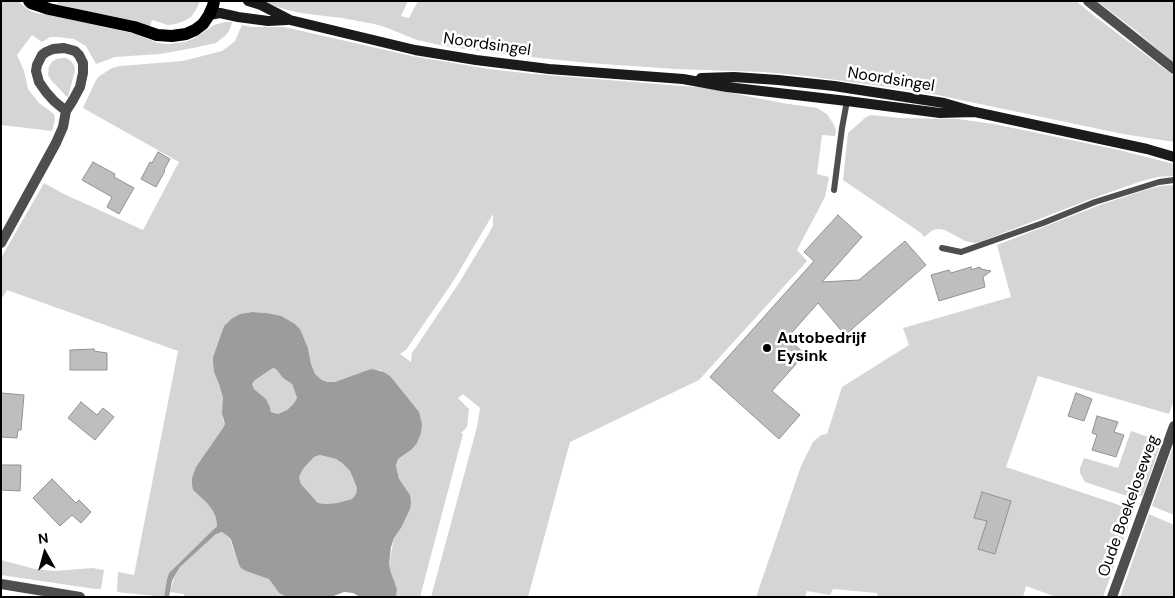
<!DOCTYPE html>
<style>
body{margin:0}
#map{position:relative;width:1175px;height:598px;overflow:hidden;background:#fff;font-family:"DM Sans",sans-serif}
canvas{display:block}
.frame{position:absolute;inset:0;border:2px solid #000;pointer-events:none}
.north{position:absolute;left:20px;top:528px;width:50px;height:50px;-webkit-text-stroke:4px #fff;paint-order:stroke;rotate:353deg;font-size:14px;font-weight:700;line-height:20px;text-align:center;color:#000}
.north::after{content:'';display:block;margin:auto;width:18px;height:22px;background:#000;clip-path:polygon(50% 0,100% 100%,50% 72%,0 100%)}
</style>
<div id="map">
<canvas width="1175" height="598"></canvas>
<div class="frame"></div>
<div class="north">N</div>
</div>
<script>
const ctx = document.querySelector('canvas').getContext('2d');
ctx.lineJoin = 'round';
function paint(path, color) { ctx.fillStyle = color; ctx.fill(path, 'evenodd'); }
const toPath = rows => new Path2D(rows.map(r => 'M' + r).join(''));
function strokePath(path, color, width, dash) { ctx.strokeStyle = color; ctx.lineWidth = width; ctx.lineCap = dash ? 'butt' : 'round'; ctx.setLineDash(dash || []); ctx.stroke(path); }
function write(font, color, halo, rows, align = 'center') {
  ctx.font = font + ' "DM Sans",sans-serif'; ctx.lineWidth = 5; ctx.setLineDash([]); ctx.textBaseline = 'middle'; ctx.strokeStyle = halo; ctx.fillStyle = color; for (const [text, x, y, turn = 0] of rows) {
    ctx.save(); ctx.translate(x, y); ctx.rotate((+turn || 0) * Math.PI / 180); ctx.textAlign = isNaN(turn) ? turn : align; if (halo) ctx.strokeText(text, 0, 0); ctx.fillText(text, 0, 0); ctx.restore();
  }
}
const green = toPath([
 [1,1,18,1,30,11,40,14,52,15,135,34,158,43,167,44,185,42,193,39,214,25,225,22,231,22,232,23,229,31,225,36,216,43,211,44,193,48,160,54,115,57,96,64,86,46,74,39,58,37,50,37,42,42,32,35,17,55,24,71,28,89,39,103,54,114,55,120,52,131,1,125],
 [58,1,200,1,196,10,191,17,184,21,176,24,168,25,152,20,150,27,108,16,57,4],
 [260,1,408,1,401,16,409,18,418,1,1076,1,1097,18,1174,76,1174,142,1123,134,918,91,806,76,764,72,676,69,588,63,502,54,444,46,417,40,385,27,374,24,342,18,300,13,284,9],
 [1097,1,1174,1,1174,63,1135,30],
 [242,25,251,27,284,27,293,29,412,56,489,69,534,74,707,88,782,103,817,108,827,114,834,125,836,131,835,136,822,135,817,174,829,177,825,197,797,250,807,261,699,380,570,442,528,597,431,597,477,427,480,408,463,394,458,398,469,409,467,427,461,433,463,434,420,597,396,597,397,590,395,583,391,573,389,564,394,538,401,528,399,479,396,467,398,459,411,450,390,376,384,372,379,370,365,371,335,382,327,382,322,380,315,374,311,364,308,348,300,329,295,324,266,313,252,312,240,314,231,319,224,326,213,357,214,372,219,384,223,398,223,419,225,424,193,490,207,503,213,511,216,518,217,526,169,573,167,579,164,597,117,592,118,572,134,575,178,351,7,290,1,300,1,258,44,183,64,194,143,230,179,162,83,108,94,84,98,77,112,68,120,66,183,61,222,51,229,46,235,41],
 [493,214,493,226,488,235,459,283,412,353,411,362,400,354,406,350,454,280],
 [61,58,66,58,71,61,74,65,75,70,68,97,66,96,51,80,48,75,49,66,52,62,56,59],
 [871,115,900,118,958,119,994,124,1119,150,1174,164,1174,176,1158,177,1142,181,1096,197,980,242,975,243,965,241,945,230,939,229,933,230,924,237,921,233,843,180,848,133,866,117],
 [1174,185,1174,400,1169,414,1038,376,1006,467,1134,510,1103,597,1056,597,1026,586,1023,597,877,597,877,593,833,589,830,595,807,591,805,597,756,597,801,466,813,442,821,435,827,434,842,387,909,345,903,328,1011,297,997,245,1100,205,1145,190,1160,186],
 [273,368,276,369,283,378,292,384,297,398,294,403,287,410,278,414,271,412,270,407,266,399,254,389,252,384,255,380],
 [1131,431,1160,441,1161,443,1143,495,1139,497,1133,498,1085,482,1080,473,1080,468,1084,458,1118,468],
 [1174,444,1174,515,1152,506],
 [320,455,336,459,342,463,350,471,357,488,356,494,352,499,337,503,326,504,318,503,301,484,299,477,303,469,314,457],
 [1149,514,1174,525,1174,597,1120,597],
 [219,532,225,533,229,537,239,565,269,579,279,593,287,597,184,597,184,594,170,592,175,575,180,567,216,534],
 [1,560,35,569,55,571,92,568,104,570,101,589,95,589,1,575]
]);
const water = toPath([
 [252,312,266,313,281,316,295,324,300,329,308,348,311,364,315,374,322,380,327,382,335,382,365,371,372,369,384,372,390,376,419,412,422,424,421,433,417,443,411,450,398,459,396,466,399,479,410,495,411,502,410,509,401,528,394,538,391,547,389,564,391,573,395,583,397,590,396,597,360,597,353,593,344,592,331,597,287,597,279,593,269,579,246,571,241,568,239,565,231,540,229,537,222,532,216,534,180,567,175,575,172,581,169,597,164,597,167,579,169,573,217,526,216,518,213,511,207,503,193,490,192,484,192,478,196,467,223,428,225,424,222,413,223,398,219,384,214,372,213,363,213,357,224,326,231,319,240,314],
 [273,368,276,369,283,378,292,384,297,398,294,403,287,410,278,414,271,412,270,407,266,399,254,389,252,384,255,380],
 [320,455,336,459,342,463,350,471,357,488,356,494,352,499,337,503,326,504,318,503,301,484,299,477,303,469,314,457]
]);
const building = toPath([
 [158,152,170,159,164,170,165,171,156,187,141,179,150,162,152,163,158,152],
 [93,162,115,174,114,177,134,188,119,214,107,207,112,197,82,180,93,162],
 [838,215,862,237,822,282,859,280,905,241,926,265,845,335,818,303,787,338,805,354,772,391,800,415,779,439,710,377,814,261,804,252,838,215],
 [971,267,971,270,980,267,981,269,991,271,983,277,985,287,939,301,931,275,949,270,951,273,971,267],
 [94,349,94,351,107,353,107,370,70,370,70,350,94,349],
 [1,393,24,395,21,430,18,430,17,438,1,437,1,393],
 [1076,393,1092,399,1084,421,1068,416,1076,393],
 [81,402,97,415,103,408,114,417,95,440,68,418,81,402],
 [1097,416,1118,422,1114,432,1124,435,1116,457,1092,450,1097,435,1092,433,1097,416],
 [1,465,21,465,20,491,1,490,1,465],
 [52,479,76,503,79,500,91,512,81,523,72,515,60,526,33,498,52,479],
 [982,492,1011,501,995,554,978,549,987,521,974,518,982,492]
]);
const service = toPath([
 [834,190,842,128,847,101],
 [942,248,961,252,1043,223,1095,202,1159,182,1174,180]
]);
const minor = toPath([
 [1088,1,1174,69],
 [1,243,56,143,63,127,66,111,73,100,80,87,83,73,83,63,79,55,75,51,64,48,53,49,46,52,42,55,37,65,36,71,39,82,46,92,54,101,66,111],
 [1,584,80,597],
 [1112,597,1174,426]
]);
const secondary = toPath([
 [248,1,261,5,290,20,415,50,476,60,549,69,683,79,727,87,847,101,940,113,975,112],
 [209,15,220,13,238,17,268,21,287,20],
 [701,78,734,77,778,80,834,86,944,103,975,112,1147,149,1174,157]
]);
const primary = toPath([
 [29,1,31,3,49,9,134,27,157,35,172,36,186,34,195,30,203,24,209,15,213,6,214,1]
]);
const markers = [
 [767,348,5,"#000"]
];
const streetNames = [
 ["Noordsingel",487,45,8],
 ["Noordsingel",891,80,9],
 ["Oude Boekeloseweg",1129,506,-70]
];
const poiNames = [
 ["Autobedrijf",777,339],
 ["Eysink",777,357]
];
paint(green, '#d5d5d5');
paint(water, '#9c9c9c');
paint(building, '#bebebe');
strokePath(building, '#929292', 1);
strokePath(service, '#4e4e4e', 6);
strokePath(minor, '#4e4e4e', 10);
strokePath(secondary, '#1b1b1b', 10);
strokePath(primary, '#000', 12);
for (const [x, y, r, color] of markers) { const dot = new Path2D(); dot.arc(x, y, r, 0, 2 * Math.PI); ctx.fillStyle = color; ctx.fill(dot); strokePath(dot, '#fff', 2); }
write('16px', '#000', '#fff', streetNames);
write('bold 16px', '#000', '#fff', poiNames, 'left');
</script>
